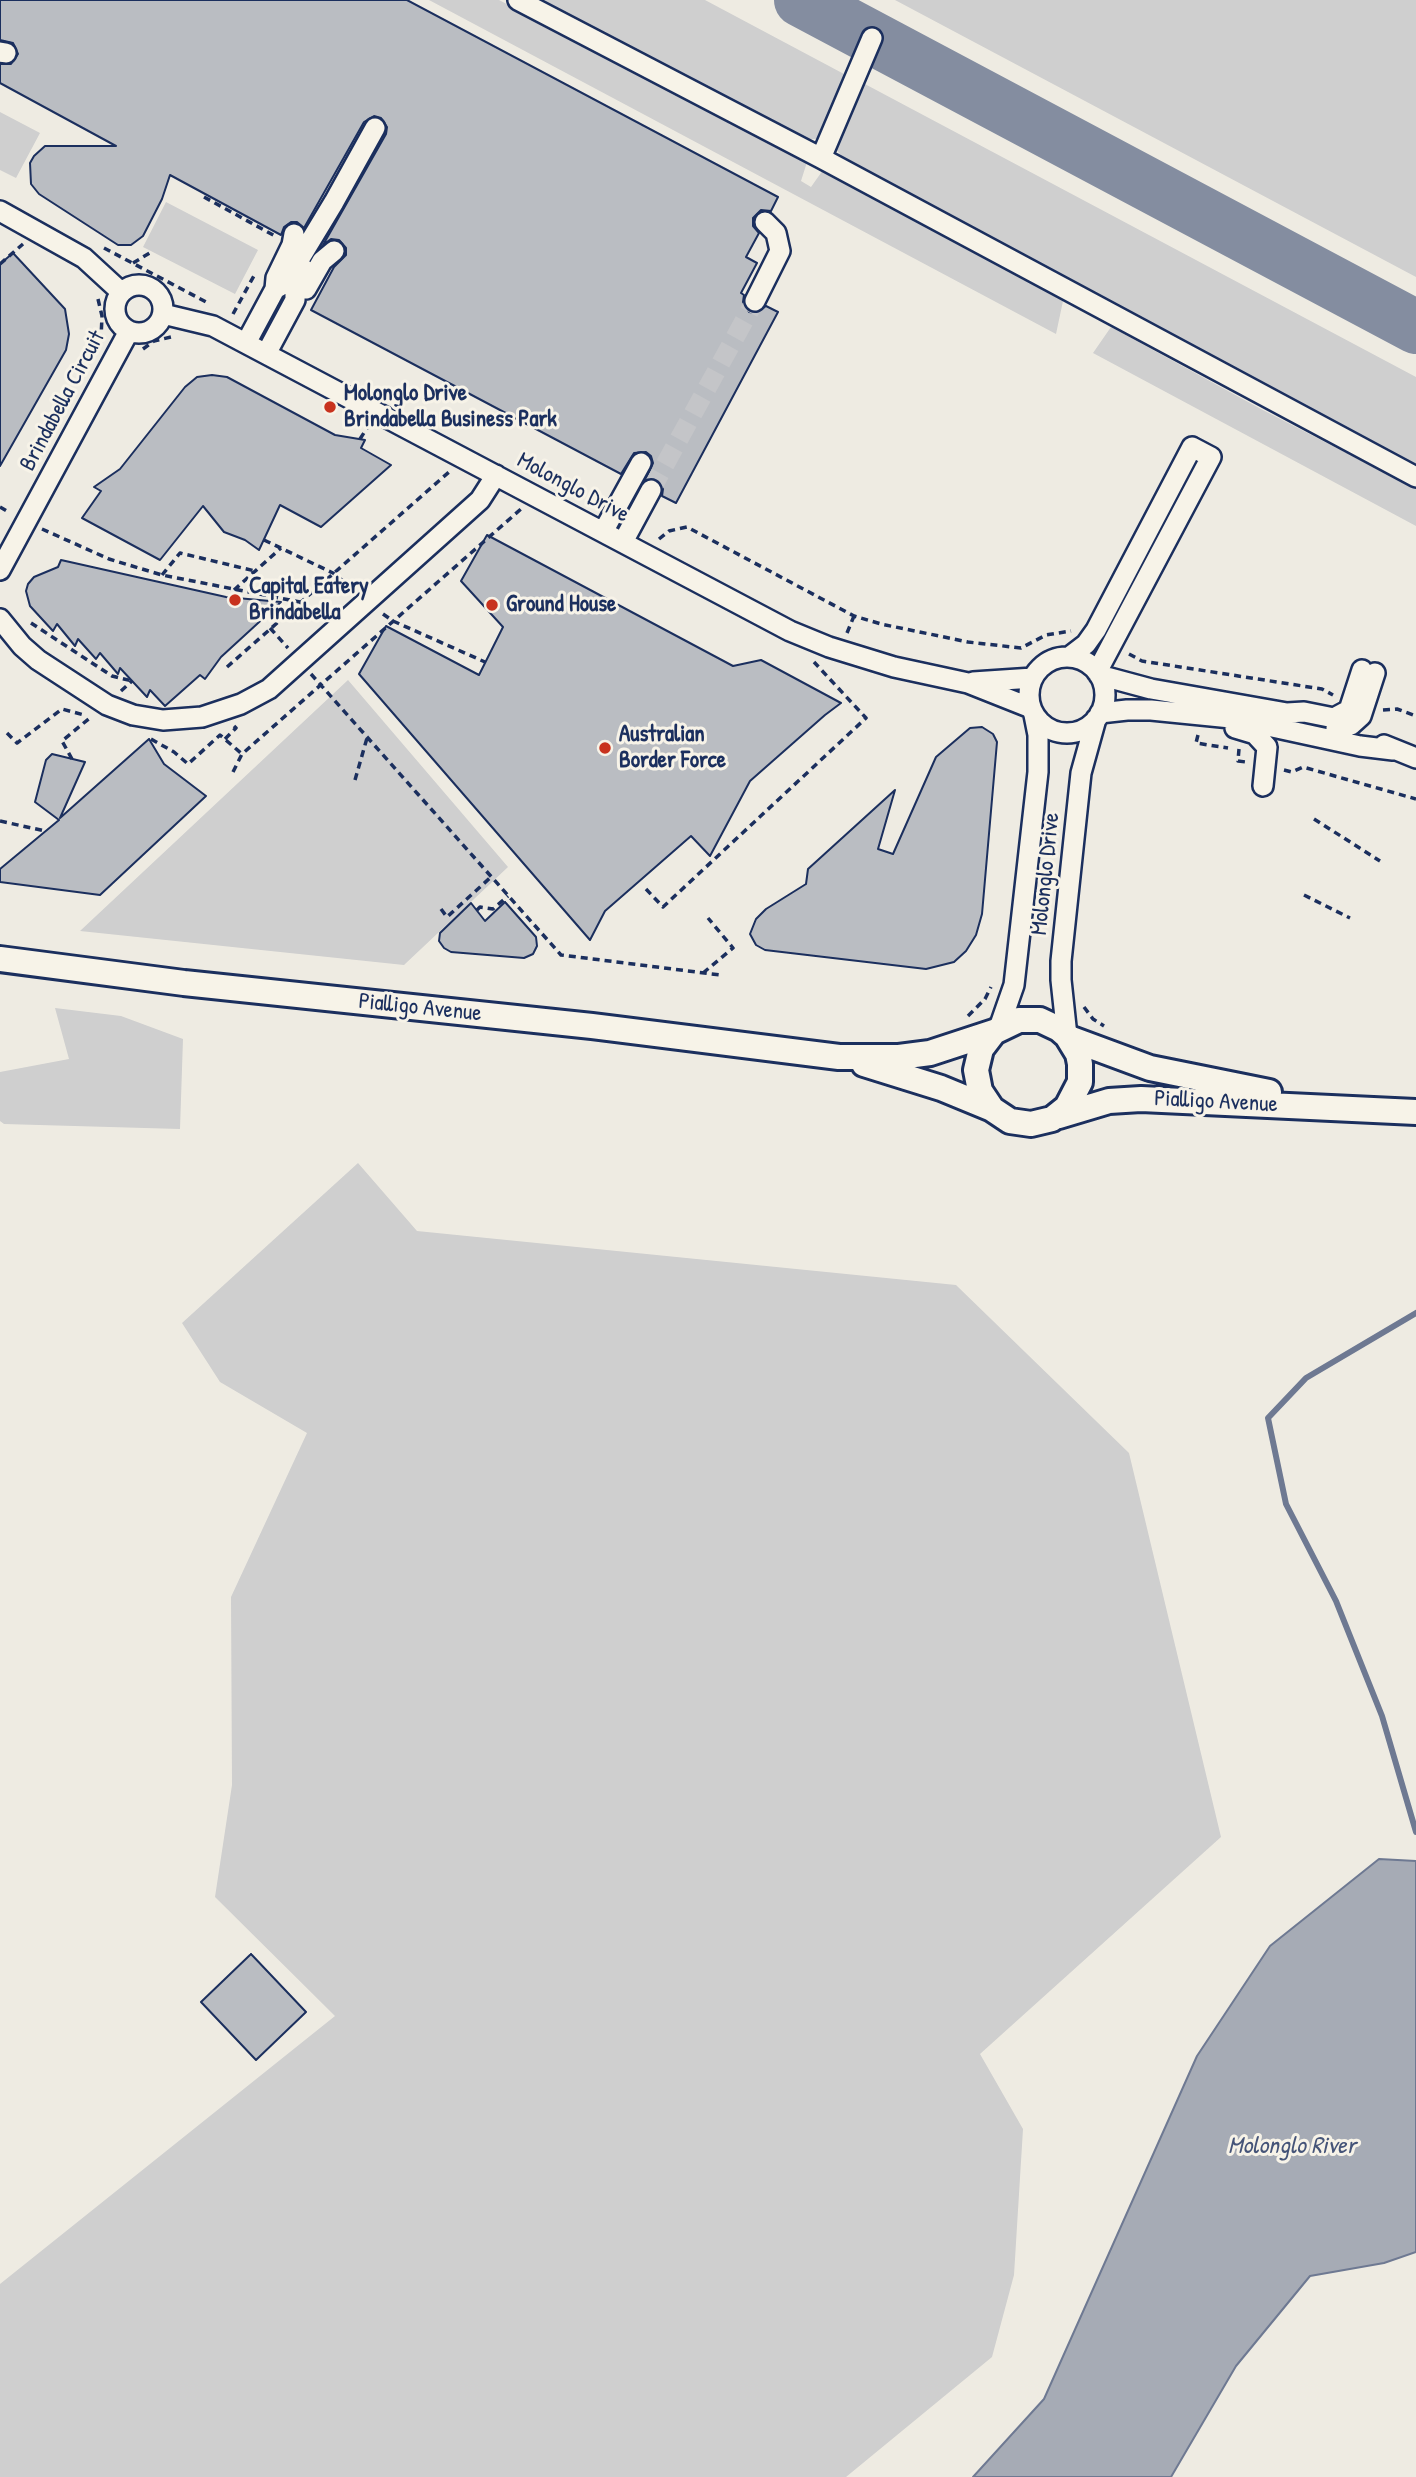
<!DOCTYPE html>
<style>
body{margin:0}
canvas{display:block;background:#eeebe2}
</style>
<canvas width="1416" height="2477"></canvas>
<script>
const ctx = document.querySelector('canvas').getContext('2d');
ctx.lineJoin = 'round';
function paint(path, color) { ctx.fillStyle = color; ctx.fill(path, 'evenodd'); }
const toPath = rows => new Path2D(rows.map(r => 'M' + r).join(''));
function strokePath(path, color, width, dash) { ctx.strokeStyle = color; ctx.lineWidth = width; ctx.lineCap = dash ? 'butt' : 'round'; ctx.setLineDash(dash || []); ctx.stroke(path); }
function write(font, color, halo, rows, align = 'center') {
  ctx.font = font + ' "Patrick Hand",sans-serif'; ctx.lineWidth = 6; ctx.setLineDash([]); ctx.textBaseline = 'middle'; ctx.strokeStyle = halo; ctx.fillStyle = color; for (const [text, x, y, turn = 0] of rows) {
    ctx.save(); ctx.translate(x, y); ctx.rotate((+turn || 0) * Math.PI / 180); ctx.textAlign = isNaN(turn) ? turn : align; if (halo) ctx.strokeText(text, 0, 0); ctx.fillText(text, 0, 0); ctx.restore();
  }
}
const green = toPath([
 [429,0,499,0,807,162,801,181,811,187,823,170,1063,301,1056,334],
 [541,0,705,0,844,74,845,86,822,133,816,139,806,139],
 [895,0,1416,0,1416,277],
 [863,83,1416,377,1416,468,1121,312,843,158,836,149,839,134],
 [0,112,40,133,16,178,0,170],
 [166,202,258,250,235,294,143,247],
 [1111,327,1261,409,1416,489,1416,526,1093,353],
 [348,680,508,867,404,965,80,931],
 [55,1008,121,1016,183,1039,180,1129,4,1124,0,1121,0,1072,69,1059],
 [358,1163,417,1231,956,1285,1129,1453,1221,1837,980,2054,1023,2129,1014,2275,992,2357,846,2477,0,2477,0,2284,335,2016,215,1897,232,1785,231,1597,307,1433,220,1382,182,1323]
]);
const water = toPath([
 [1379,1859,1416,1861,1416,2252,1384,2263,1310,2276,1236,2366,1171,2477,973,2477,1044,2399,1197,2056,1270,1946,1379,1859]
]);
const stream = toPath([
 [1416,1313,1306,1378,1268,1418,1286,1504,1336,1601,1382,1716,1416,1832]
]);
const taxiway = toPath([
 [801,0,1416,327]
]);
const building = toPath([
 [0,0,407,0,778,197,771,211,761,210,753,218,753,226,759,233,746,257,757,263,741,293,744,295,743,302,749,312,756,313,766,306,778,312,676,503,662,496,663,489,657,480,646,479,653,463,651,456,646,452,634,453,621,474,311,310,334,267,346,255,346,248,339,240,331,239,323,245,386,134,387,127,381,118,374,116,364,122,304,228,297,222,291,222,284,227,281,235,170,175,162,199,143,236,131,245,118,245,39,194,31,184,30,163,34,156,45,146,116,146,0,83,0,64,11,64,18,54,13,43,0,40,0,0],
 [13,253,65,309,69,334,66,350,0,466,0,264,13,253],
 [212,375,227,377,335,435,365,440,361,448,391,465,321,527,280,505,259,550,245,540,224,532,203,506,160,560,82,518,101,491,94,487,120,469,185,387,197,377,212,375],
 [487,535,733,666,761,660,841,703,825,715,750,781,710,856,691,836,605,911,590,940,359,674,386,626,479,675,503,627,461,581,487,535],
 [61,560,226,597,281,602,221,657,205,679,200,675,165,706,150,690,147,697,120,668,118,674,100,653,96,659,78,639,75,646,57,624,53,631,30,606,26,591,28,584,34,577,58,567,61,560],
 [982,727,993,734,997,742,982,914,976,935,966,951,954,962,926,969,765,950,756,945,750,934,756,919,766,909,806,884,808,869,895,790,878,849,893,854,936,757,970,728,982,727],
 [149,739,164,764,206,796,100,895,0,882,0,869,59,820,35,802,46,760,52,754,85,762,60,818,149,739],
 [505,902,536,937,537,946,533,954,524,958,451,952,444,948,439,941,440,933,471,903,485,921,505,902],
 [251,1954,306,2012,256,2060,201,2002,251,1954]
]);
const minorTunnel = toPath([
 [651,490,755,301]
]);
const path = toPath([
 [204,197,275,236],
 [104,248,208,303],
 [133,263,153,251],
 [0,264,23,244],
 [98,299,102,316,101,339],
 [233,314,256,272],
 [143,349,154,341,171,337],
 [360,439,367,428],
 [0,507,10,513],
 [42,529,109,559,162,575,300,602],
 [659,539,669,531,687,527,854,616,881,624,968,642,1021,648,1046,635,1071,631],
 [264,540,333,573,353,589],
 [162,575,180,553,255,571],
 [234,590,281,548],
 [383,614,393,621,485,662],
 [31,623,112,676,132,681],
 [270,628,288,648],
 [847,633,854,616],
 [1129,654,1142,661,1322,689,1333,695],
 [227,667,449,472],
 [311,674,561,955,720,975],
 [121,691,132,681],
 [1383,710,1397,709,1416,716],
 [7,733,17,743,62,709,84,715],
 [1198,735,1196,743,1228,748],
 [151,739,174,752,188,764,220,735,242,754],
 [225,739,236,728,234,726],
 [1239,749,1238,761,1246,762],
 [72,759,62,741,91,717],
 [1284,770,1292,772,1303,767,1416,799],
 [233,772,242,754,521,509],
 [355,780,367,738],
 [1314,819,1380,861],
 [0,821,45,831],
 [646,889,663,907,866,718,814,662],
 [1304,895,1350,918],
 [441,909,447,917,491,877],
 [477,910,480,907,493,909,508,896],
 [703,973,733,948,708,918],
 [1084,1007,1093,1019,1104,1026],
 [968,1016,985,999,991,987]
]);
const minor = toPath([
 [518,0,821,158,1416,477],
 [0,52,6,53],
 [821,158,872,38],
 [0,211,84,258,121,292],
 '115 309a24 24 0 1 1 48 0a24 24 0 1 1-48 0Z',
 [275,289,285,283,334,202,375,128],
 [306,289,322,261,334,251],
 [755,301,780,251,776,233,765,222],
 [163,314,213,326,790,631,829,647,894,667,968,683,1031,708],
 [246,343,275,289,276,278,292,245,294,234],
 [266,354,295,300,295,287,305,270],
 [603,532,641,463],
 [623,542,651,490],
 [0,570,129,331],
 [0,619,22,646,38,660,107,705,133,715,163,720,202,717,241,704,269,689,480,500,496,475],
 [1069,657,1086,644,1096,630,1192,447,1211,457,1097,672],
 '1029 695a38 38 0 1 1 76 0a38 38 0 1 1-76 0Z',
 [1099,675,1151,689,1287,713,1304,712,1334,718,1349,710,1362,670],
 [973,682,1033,678],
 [1100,713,1127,710,1151,710,1231,718,1360,746,1393,750],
 [1235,728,1255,734,1267,747,1263,786],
 [1336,728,1351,725,1361,716,1375,673],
 [1384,745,1416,758],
 [999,1028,1014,985,1038,772,1038,735,1034,715],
 [1067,1036,1061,980,1061,961,1081,773,1096,719]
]);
const major = toPath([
 [0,959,184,983,592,1026,839,1057,899,1057,930,1053,994,1032,1019,1020,1040,1020,1059,1029,1067,1036,1078,1054,1080,1064,1080,1082,1067,1107,1052,1119,1031,1124,1010,1121,992,1109,980,1091,976,1070,981,1049,994,1032],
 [1069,1038,1150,1068,1269,1092],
 [864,1064,941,1088,992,1109],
 [1059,1116,1109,1101,1141,1099,1416,1112]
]);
const markers = [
 [330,407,7,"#c8321e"],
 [235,600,7,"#c8321e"],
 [492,605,7,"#c8321e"],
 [605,748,7,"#c8321e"]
];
const poiNames = [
 ["Molonglo Drive",344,394],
 ["Brindabella Business Park",344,420],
 ["Capital Eatery",249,587],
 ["Brindabella",249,613],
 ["Ground House",506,605],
 ["Australian",619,735],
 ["Border Force",619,761]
];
const streetNames = [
 ["Brindabella Circuit",63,401,-62],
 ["Molonglo Drive",573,488,28],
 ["Molonglo Drive",1046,874,-84],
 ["Pialligo Avenue",420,1008,6],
 ["Pialligo Avenue",1216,1102,3]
];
const waterNames = [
 ["Molonglo River",1292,2147]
];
paint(green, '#cfcfcf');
paint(water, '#a6abb5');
strokePath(water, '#6e7992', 2);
strokePath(stream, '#6e7992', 6);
strokePath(taxiway, '#848da0', 54);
paint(building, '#babdc2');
strokePath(building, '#1b2f5e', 2);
strokePath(minorTunnel, '#c4c5c8', 19, [19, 10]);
strokePath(minor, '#1b2f5e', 24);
strokePath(major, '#1b2f5e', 30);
strokePath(path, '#1b2f5e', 3.5, [7, 5]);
strokePath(minor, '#f7f3e8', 19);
strokePath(major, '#f7f3e8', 24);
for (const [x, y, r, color] of markers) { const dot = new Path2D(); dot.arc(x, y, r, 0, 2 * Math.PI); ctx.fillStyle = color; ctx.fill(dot); strokePath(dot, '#f7f3e8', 2.5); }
write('bold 23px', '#1b2f5e', '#f7f3e8', poiNames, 'left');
write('23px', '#1b2f5e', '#f7f3e8', streetNames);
write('italic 24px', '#455478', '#f7f3e8', waterNames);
</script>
